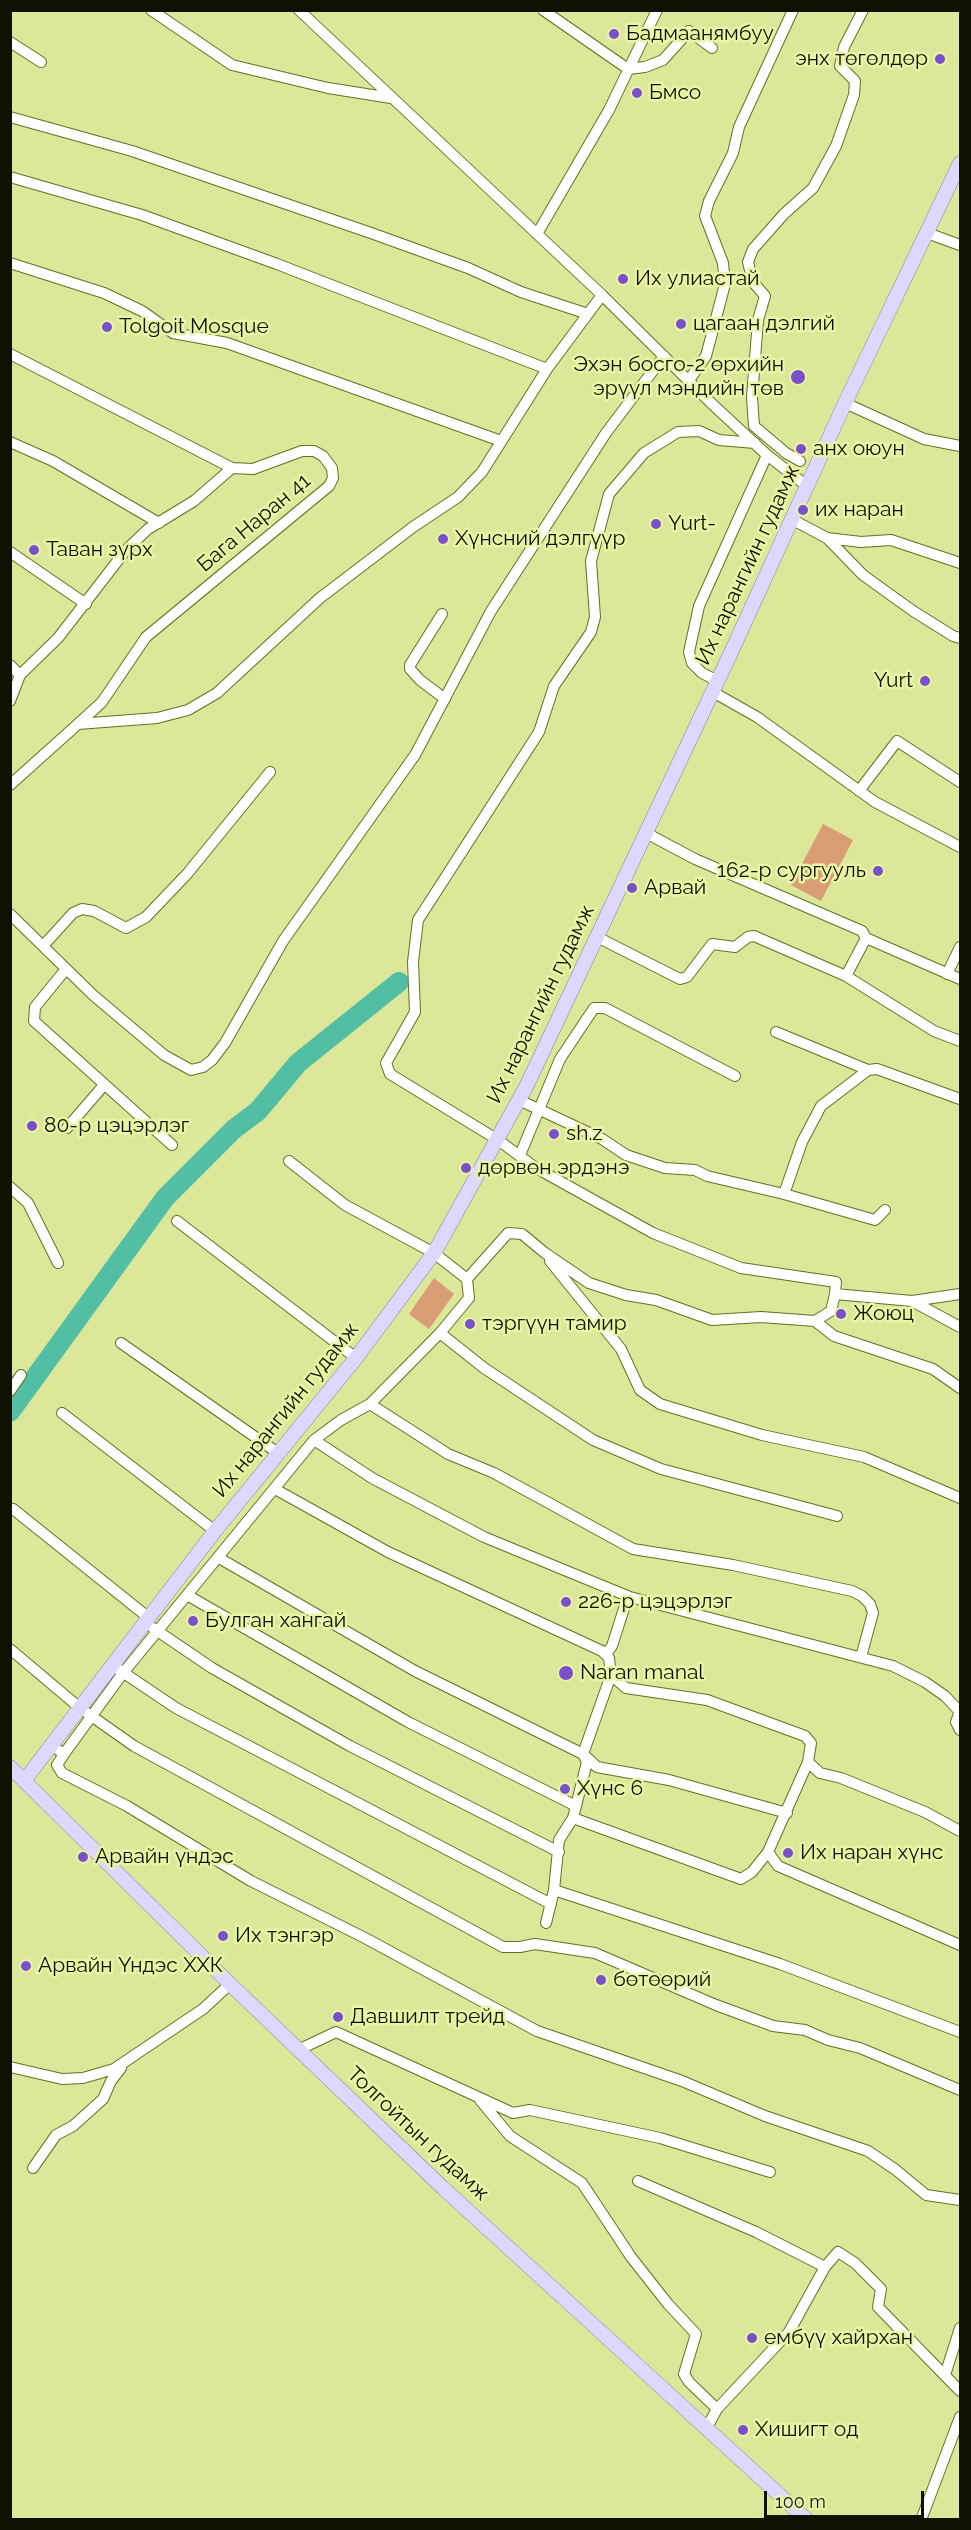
<!DOCTYPE html>
<meta charset="utf-8">
<style>
body{margin:0}
#map{position:relative;width:971px;height:2530px;overflow:hidden;background:#dce799;font-family:Raleway,sans-serif}
canvas{display:block}
.frame{position:absolute;inset:0;border:12px solid #0f1200;pointer-events:none}
.scale{position:absolute;left:764px;top:2491px;width:160px;height:27px;box-sizing:border-box;border:3px solid #0f1200;border-top:0;padding-left:8px;font-size:18px;line-height:21px;white-space:nowrap;color:#0f1200;-webkit-text-stroke:4px #eaf4a5;paint-order:stroke}
</style>
<div id="map">
<canvas width="971" height="2530"></canvas>
<div class="frame"></div>
<div class="scale">100 m</div>
</div>
<script>
const ctx = document.querySelector('canvas').getContext('2d');
ctx.lineJoin = 'round';
function paint(path, color) { ctx.fillStyle = color; ctx.fill(path, 'evenodd'); }
const toPath = rows => new Path2D(rows.map(r => 'M' + r).join(''));
function strokePath(path, color, width, dash) { ctx.strokeStyle = color; ctx.lineWidth = width; ctx.lineCap = dash ? 'butt' : 'round'; ctx.setLineDash(dash || []); ctx.stroke(path); }
function write(font, color, halo, rows, align = 'center') {
  ctx.font = font + ' Raleway,sans-serif'; ctx.lineWidth = 5; ctx.setLineDash([]); ctx.textBaseline = 'middle'; ctx.strokeStyle = halo; ctx.fillStyle = color; for (const [text, x, y, turn = 0] of rows) {
    ctx.save(); ctx.translate(x, y); ctx.rotate((+turn || 0) * Math.PI / 180); ctx.textAlign = isNaN(turn) ? turn : align; if (halo) ctx.strokeText(text, 0, 0); ctx.fillText(text, 0, 0); ctx.restore();
  }
}
const green = toPath([
 [823,824,853,840,821,901,791,885],
 [434,1278,454,1294,429,1329,409,1314]
]);
const river = toPath([
 [10,1412,165,1198,234,1129,258,1111,298,1063,399,982]
]);
const minor = toPath([
 [151,10,232,65,328,88,391,98],
 [299,10,602,295,710,402,767,455,807,486],
 [543,10,628,69,645,67,663,60,689,31,712,48],
 [10,42,41,62],
 [10,117,132,151,371,233,468,268,521,292,588,314],
 [10,177,142,215,277,264,547,369],
 [927,233,960,245],
 [537,234,609,110,657,10],
 [10,263,104,293,142,311,173,333,227,343,501,441],
 [10,354,232,468],
 [689,380,706,356,725,284,723,263,705,216,709,201,733,153,739,127,793,10],
 [845,403,924,439,960,446],
 [10,442,53,461,159,523],
 [755,443,719,440,699,431,678,432,644,453,609,494,591,561,595,617,591,632,554,686,539,732,418,920,413,962,415,1012,386,1063,390,1074,498,1140,536,1168,653,1233,741,1268,836,1282,835,1294],
 [800,461,786,453,754,426,752,397,758,320,765,296,753,282,748,262,753,249,784,214,813,188,836,146,854,95,855,81,840,66,844,47,863,10],
 [793,520,827,538,863,575,913,611,953,636,960,638],
 [827,538,861,542,891,540,960,563],
 [10,552,86,604],
 [442,614,410,665,410,669,420,680,445,699],
 [10,665,20,675],
 [718,681,702,673,692,663,689,652,699,606,767,455],
 [713,692,757,717,875,802,960,847],
 [10,701,20,675,58,638,126,550,148,529,194,501,232,468,253,469,302,451,314,451,323,456,332,468,333,478,329,486,146,637,102,702,78,724],
 [10,785,78,724,157,718,188,710,217,693,320,598,413,527,458,497,482,472,547,369,602,295],
 [859,791,897,741,960,782],
 [646,833,695,859,862,931,866,938,960,979],
 [10,914,93,995,164,1055,191,1070,203,1067,212,1060,225,1043,283,941,415,755,491,611,606,433,664,356],
 [597,937,680,979,687,977,712,944,735,947,748,937,754,936,846,976,934,1031,960,1041],
 [43,946,73,913,82,909,94,911,126,928,146,917,187,874,270,772],
 [66,969,35,1007,34,1021,172,1145],
 [947,974,960,947],
 [846,976,866,938],
 [776,1032,868,1070],
 [519,1100,602,1139,626,1155,665,1168,695,1170,707,1176,784,1194,802,1142,821,1106,868,1070,877,1069,960,1099],
 [67,1128,104,1085],
 [520,1155,560,1059,594,1008,605,1008,735,1076],
 [10,1187,28,1203,58,1263],
 [784,1194,875,1220,885,1210],
 [177,1221,356,1358],
 [550,1261,621,1349,640,1390,660,1404,762,1435,864,1457,960,1498],
 [467,1279,508,1233,522,1234,545,1253,589,1283,626,1295,656,1300,712,1320,761,1317,815,1321,831,1311,835,1294,912,1301,960,1294],
 [912,1301,960,1327],
 [815,1321,834,1336,933,1369,960,1388],
 [440,1333,484,1368,593,1440,661,1469,837,1516],
 [121,1343,278,1453],
 [10,1391,21,1375],
 [370,1404,448,1454,494,1473,633,1549,733,1565,852,1591,862,1596,870,1604,873,1613,861,1657],
 [62,1413,215,1531],
 [314,1440,372,1478,484,1537,630,1597,893,1666,925,1682,945,1696,960,1712],
 [275,1489,388,1552,602,1651,609,1658,611,1675,626,1688,707,1700,805,1736,811,1743,808,1762,820,1773,841,1778,925,1812,960,1831],
 [13,1509,149,1618],
 [219,1558,415,1671,583,1754,597,1767,669,1780,787,1813],
 [187,1595,408,1722,574,1805],
 [153,1628,212,1668,350,1746,559,1852],
 [10,1649,80,1708,134,1746,503,1947,520,1947,535,1944,595,1953,716,2005,773,2026,805,2030,828,2040,860,2048,960,2090],
 [606,1654,612,1646,628,1596],
 [118,1669,176,1708,551,1904],
 [960,1711,956,1722,960,1730],
 [51,1745,64,1754,57,1765,62,1773,127,1806,251,1881,365,1938,537,2031,682,2081,765,2116,868,2151,896,2170,926,2195,960,2200],
 [64,1754,123,1673,314,1440,341,1420,370,1404,440,1333,469,1298,467,1279,434,1253,345,1205,289,1161],
 [808,1762,768,1852,778,1866,960,1945],
 [573,1818,741,1879,752,1872,768,1852],
 [554,1890,780,1964,960,2032],
 [546,1923,554,1890,559,1840,573,1818,587,1762,583,1754,611,1675],
 [298,2050,336,2032,513,2113,530,2110,660,2138,770,2172],
 [10,2067,62,2079,83,2078,114,2069,203,2009,230,1984],
 [480,2100,510,2136,582,2183,631,2257,668,2304,696,2334,684,2374,689,2382,717,2409],
 [33,2168,56,2135,73,2126,103,2099,111,2081,121,2068],
 [638,2181,756,2232,825,2267],
 [945,2375,960,2328],
 [706,2429,717,2409,789,2332,825,2267,838,2252,855,2263,881,2289,878,2307,960,2391],
 [921,2520,960,2417]
]);
const major = toPath([
 [10,1767,230,1984,443,2188,807,2520],
 [24,1781,215,1531,356,1358,434,1253,526,1087,728,659,845,403,960,163]
]);
const markers = [
 [614,34,6,"#7851ca"],
 [940,59,6,"#7851ca"],
 [637,93,6,"#7851ca"],
 [623,279,6,"#7851ca"],
 [681,324,6,"#7851ca"],
 [107,327,6,"#7851ca"],
 [798,377,8,"#7851ca"],
 [801,449,6,"#7851ca"],
 [803,510,6,"#7851ca"],
 [656,524,6,"#7851ca"],
 [443,539,6,"#7851ca"],
 [34,550,6,"#7851ca"],
 [925,681,6,"#7851ca"],
 [878,871,6,"#7851ca"],
 [632,888,6,"#7851ca"],
 [32,1126,6,"#7851ca"],
 [554,1134,6,"#7851ca"],
 [466,1168,6,"#7851ca"],
 [841,1314,6,"#7851ca"],
 [470,1324,6,"#7851ca"],
 [566,1602,6,"#7851ca"],
 [193,1621,6,"#7851ca"],
 [566,1673,8,"#7851ca"],
 [565,1789,6,"#7851ca"],
 [788,1853,6,"#7851ca"],
 [83,1857,6,"#7851ca"],
 [223,1936,6,"#7851ca"],
 [26,1966,6,"#7851ca"],
 [601,1980,6,"#7851ca"],
 [338,2017,6,"#7851ca"],
 [752,2338,6,"#7851ca"],
 [743,2430,6,"#7851ca"]
];
const poiNames = [
 ["Бадмаанямбуу",626,34],
 ["энх төгөлдөр",928,59,"right"],
 ["Бмсо",649,93],
 ["Их улиастай",635,279],
 ["цагаан дэлгий",693,324],
 ["Tolgoit Mosque",119,327],
 ["Эхэн босго-2 өрхийн",784,365,"right"],
 ["эрүүл мэндийн төв",784,389,"right"],
 ["анх оюун",813,449],
 ["их наран",815,510],
 ["Yurt-",668,524],
 ["Хүнсний дэлгүүр",455,539],
 ["Таван зүрх",46,550],
 ["Yurt",913,681,"right"],
 ["162-р сургууль",866,871,"right"],
 ["Арвай",644,888],
 ["80-р цэцэрлэг",44,1126],
 ["sh.z",566,1134],
 ["дөрвөн эрдэнэ",478,1168],
 ["Жоюц",853,1314],
 ["тэргүүн тамир",482,1324],
 ["226-р цэцэрлэг",578,1602],
 ["Булган хангай",205,1621],
 ["Naran manal",580,1673],
 ["Хүнс 6",577,1789],
 ["Их наран хүнс",800,1853],
 ["Арвайн үндэс",95,1857],
 ["Их тэнгэр",235,1936],
 ["Арвайн Үндэс ХХК",38,1966],
 ["бөтөөрий",613,1980],
 ["Давшилт трейд",350,2017],
 ["ембүү хайрхан",764,2338],
 ["Хишигт од",755,2430]
];
const streetNames = [
 ["Бага Наран 41",254,523,-40],
 ["Их нарангийн гудамж",748,565,-65],
 ["Их нарангийн гудамж",541,1004,-64],
 ["Их нарангийн гудамж",286,1410,-51],
 ["Толгойтын гудамж",418,2134,43]
];
paint(green, '#d99d74');
strokePath(river, '#52bfa5', 20);
strokePath(minor, '#676f20', 12);
strokePath(major, '#8980a5', 15);
strokePath(minor, '#fff', 10);
strokePath(major, '#e0d7fe', 14);
for (const [x, y, r, color] of markers) { const dot = new Path2D(); dot.arc(x, y, r, 0, 2 * Math.PI); ctx.fillStyle = color; ctx.fill(dot); strokePath(dot, '#eaf4a5', 2); }
write('21px', '#0f1200', '#eaf4a5', poiNames, 'left');
write('21px', '#0f1200', '#eaf4a5', streetNames);
</script>
